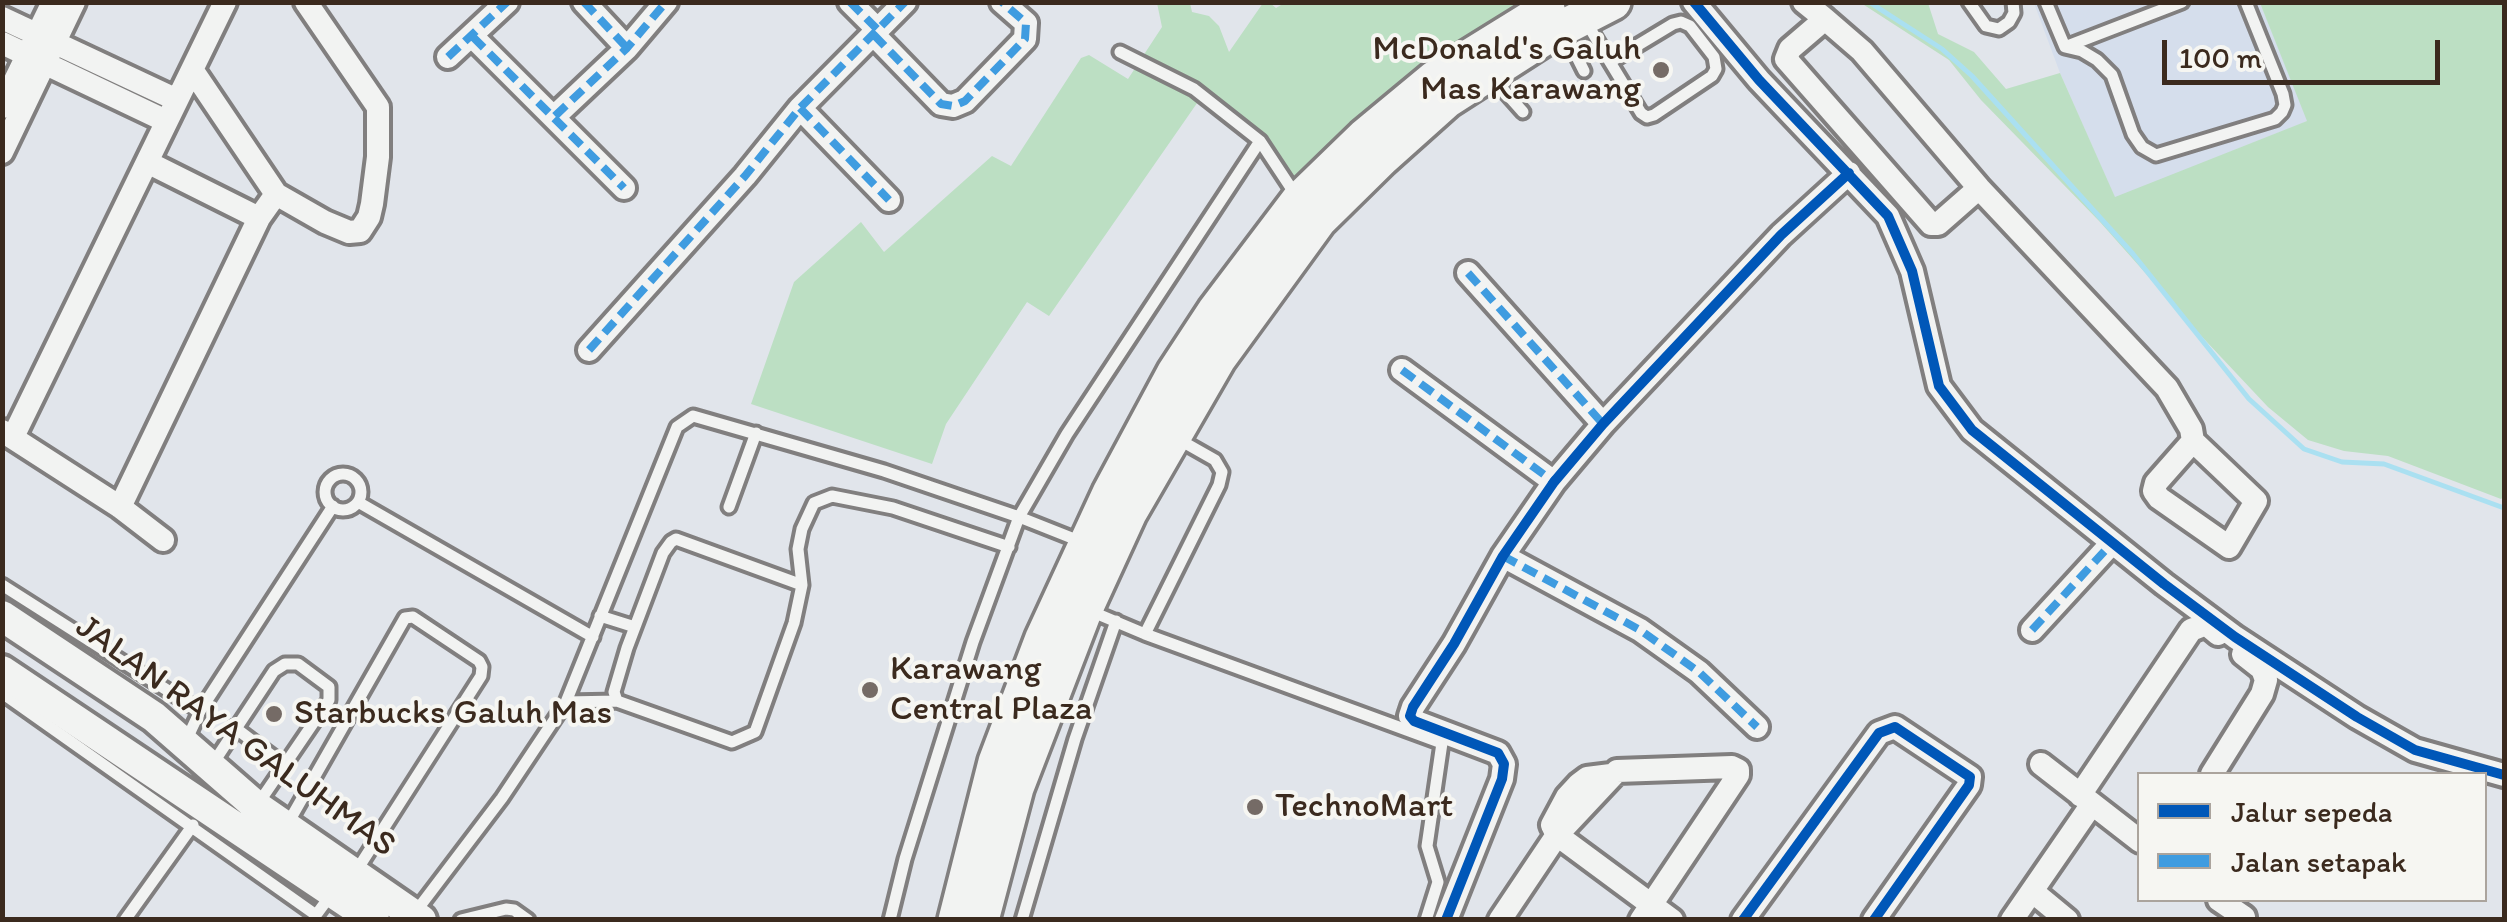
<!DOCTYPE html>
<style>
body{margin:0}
#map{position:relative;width:2507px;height:922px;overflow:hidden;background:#e1e5eb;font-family:Itim,sans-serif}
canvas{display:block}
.frame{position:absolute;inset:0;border:5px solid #3b2a1e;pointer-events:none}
.legend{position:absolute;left:2137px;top:772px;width:350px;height:130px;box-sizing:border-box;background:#f6f6f2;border:2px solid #aba49d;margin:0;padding:12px 18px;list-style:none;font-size:30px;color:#3b2a1e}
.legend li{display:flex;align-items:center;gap:20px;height:50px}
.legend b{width:50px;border:2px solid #aba49d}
.scale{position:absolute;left:2162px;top:40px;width:278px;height:45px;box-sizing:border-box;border:5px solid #3b2a1e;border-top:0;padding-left:12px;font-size:30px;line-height:35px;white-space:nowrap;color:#3b2a1e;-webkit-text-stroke:8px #f6f6f2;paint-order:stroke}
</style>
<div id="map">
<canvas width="2507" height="922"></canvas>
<div class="frame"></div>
<ul class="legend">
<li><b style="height:12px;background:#0057b8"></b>Jalur sepeda</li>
<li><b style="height:12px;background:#3f9ce0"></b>Jalan setapak</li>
</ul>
<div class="scale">100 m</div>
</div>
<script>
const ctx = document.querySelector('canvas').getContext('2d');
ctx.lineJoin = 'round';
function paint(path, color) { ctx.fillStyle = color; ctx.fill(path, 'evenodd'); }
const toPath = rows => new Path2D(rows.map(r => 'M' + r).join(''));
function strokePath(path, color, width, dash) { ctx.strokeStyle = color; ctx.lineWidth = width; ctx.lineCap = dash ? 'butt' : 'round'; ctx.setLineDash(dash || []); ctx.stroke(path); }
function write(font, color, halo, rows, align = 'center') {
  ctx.font = font + ' Itim,sans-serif'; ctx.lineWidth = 8; ctx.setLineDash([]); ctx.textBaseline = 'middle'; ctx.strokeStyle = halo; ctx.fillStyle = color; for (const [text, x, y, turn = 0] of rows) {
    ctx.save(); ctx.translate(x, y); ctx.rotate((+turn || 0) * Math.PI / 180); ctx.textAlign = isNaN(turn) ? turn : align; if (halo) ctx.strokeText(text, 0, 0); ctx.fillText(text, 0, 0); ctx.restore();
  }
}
const built = toPath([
 [2034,3,2260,3,2308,121,2115,198,2060,73]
]);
const green = toPath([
 [1286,2,1526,3,1423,66,1371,106,1287,183,1260,141,1202,96,1049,316,1027,302,946,424,932,464,751,404,794,282,861,222,884,252,992,156,1011,166,1081,58,1089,55,1128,79,1162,27,1157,3,1190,3,1192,12,1209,16,1219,26,1229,52,1263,3,1270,3,1276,8],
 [1861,3,1928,3,1938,34,1974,52,2006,89,2060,73,2115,197,2307,121,2260,3,2504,3,2504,496,2501,499,2388,456,2344,451,2308,440,2268,407,2204,339,2100,222,1981,100,1949,60]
]);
const stream = toPath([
 [1869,2,1942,49,1972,76,2133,254,2249,399,2304,449,2342,462,2384,464,2504,508]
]);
const service = toPath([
 [1969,2,1986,26,1999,29,2009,22,2014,13,2013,2],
 [2046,2,2065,47,2182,2],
 [1585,20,1610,62,1641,113,1647,117,1654,115,1712,76,1716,69,1714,57,1690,26,1681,22,1673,24,1610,62],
 [1564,31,1584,71],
 [2065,47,2082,51,2097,60,2112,75,2133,134,2142,147,2156,155,2275,119,2282,112,2285,105,2283,94,2246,2],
 [1120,52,1194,89,1260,141,1295,194],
 [1491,76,1523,112],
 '325 492a18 18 0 1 1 36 0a18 18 0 1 1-36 0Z',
 [358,502,593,637],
 [729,507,756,433],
 [2,585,200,711],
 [802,585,676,539,671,542,663,553,627,648,614,692,617,701,732,742,755,732,794,623,802,585,798,549,802,529,814,503,832,496,893,508,1009,547],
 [1088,610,1145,634,1442,743,1427,846,1438,882,1426,920],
 [600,616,635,627],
 [1145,634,1219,485,1222,472,1215,460,1178,439],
 [2,693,316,915,330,896],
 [566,702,617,701],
 [234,727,283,764],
 [186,741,200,711,333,506],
 [212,765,274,671,285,664,298,664,329,687,329,700,258,804],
 [287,825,405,618,413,617,479,661,482,667,481,676,355,873],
 [414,914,502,798,566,702,677,427,693,416,884,471,1019,517,1082,542],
 [125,920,193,825],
 [461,920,506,909,514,910,528,920],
 [890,920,905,859,973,642,1019,517,1067,434,1260,141],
 [1022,920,1075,739,1116,621]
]);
const minor = toPath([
 [584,2,627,48],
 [850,2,878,30],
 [1694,2,1759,80,1888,216,1912,271,1939,386,1972,430,2164,584,2235,637,2357,717,2415,750,2504,775],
 [1804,2,1825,19,1790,49,1786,59,1931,224,1938,224,1979,188],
 [2,18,177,100],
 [1825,19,1862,51,1979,188,2167,388,2191,429,2193,441,2256,501,2229,547,2159,498,2154,491,2156,483,2193,441],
 [874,35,941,104,953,106,965,101,1025,39,1026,23,1002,2],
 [473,37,624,188],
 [2,43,166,121],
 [448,57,507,2],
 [193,71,276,194,325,222,349,232,360,231,369,217,372,204,378,157,378,107,306,2],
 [2,107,53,2],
 [800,108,889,200],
 [555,116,627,48,666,2],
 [2,152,74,2],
 [149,163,259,218],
 [1468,273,1603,424],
 [589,350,745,176,800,108,905,2],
 [1402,370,1554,482],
 [2,431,120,507,163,540],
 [13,437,225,2],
 [120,507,259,218,276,194],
 [1503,556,1640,630,1699,672,1757,727],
 [2032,630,2111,544],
 [2041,764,2140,841],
 [2212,774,2262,694,2266,680,2262,669,2243,654],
 [1611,775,1587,778,1579,784,1567,797,1552,825,1557,835,1672,920],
 [2080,795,2191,630,2206,624,2218,634],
 [2032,891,2067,920],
 [2219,900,2244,917],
 [1446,920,1502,779,1504,764,1498,753,1414,721,1410,716,1413,707,1454,644,1503,556,1554,482,1603,424,1781,235,1849,173],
 [1500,920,1557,835,1617,771,1732,767,1738,770,1738,775,1641,920],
 [1743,920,1879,733,1895,727,1970,777,1969,785,1874,920],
 [2012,920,2092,804]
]);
const secondary = toPath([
 [2,616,154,717,256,806,421,920],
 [2,671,374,920]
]);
const primary = toPath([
 [956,920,996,762,1043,638,1110,493,1175,372,1215,311,1299,200,1364,137,1434,79,1547,9],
 [981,920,1016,788,1085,609,1129,513,1218,359,1319,220,1381,159,1447,100,1545,37,1613,2]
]);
const quiet = toPath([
 [584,2,627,48],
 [850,2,878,30],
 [874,35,941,104,953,106,965,101,1025,39,1026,23,1002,2],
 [473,37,624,188],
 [448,57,507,2],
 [800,108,889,200],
 [555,116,627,48,666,2],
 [1468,273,1603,424],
 [589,350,745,176,800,108,905,2],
 [1402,370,1554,482],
 [1503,556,1640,630,1699,672,1757,727],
 [2032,630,2111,544]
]);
const cycleway = toPath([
 [1694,2,1759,80,1888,216,1912,271,1939,386,1972,430,2164,584,2235,637,2357,717,2415,750,2504,775],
 [1446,920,1502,779,1504,764,1498,753,1414,721,1410,716,1413,707,1454,644,1503,556,1554,482,1603,424,1781,235,1849,173],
 [1743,920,1879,733,1895,727,1970,777,1969,785,1874,920]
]);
const markers = [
 [1661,70,10,"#756b66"],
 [870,690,10,"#756b66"],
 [274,714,10,"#756b66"],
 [1255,807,10,"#756b66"]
];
const poiNames = [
 ["McDonald's Galuh",1641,50,"right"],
 ["Mas Karawang",1641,90,"right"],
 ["Karawang",890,670],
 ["Central Plaza",890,710],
 ["Starbucks Galuh Mas",294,714],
 ["TechnoMart",1275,807]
];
const streetNames = [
 ["JALAN RAYA GALUHMAS",235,737,36]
];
paint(built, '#d5deec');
paint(green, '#bcdfc3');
strokePath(stream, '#aae0f1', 5);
strokePath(service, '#817f7f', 19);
strokePath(minor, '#817f7f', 30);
strokePath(secondary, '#817f7f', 38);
strokePath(primary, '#817f7f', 42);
strokePath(service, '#f2f3f2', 11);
strokePath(minor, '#f2f3f2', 22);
strokePath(secondary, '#f2f3f2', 30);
strokePath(primary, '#f2f3f2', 35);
strokePath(quiet, '#3f9ce0', 8, [15, 8]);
strokePath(cycleway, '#0057b8', 10);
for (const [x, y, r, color] of markers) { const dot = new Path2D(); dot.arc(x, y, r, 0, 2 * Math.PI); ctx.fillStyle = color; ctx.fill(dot); strokePath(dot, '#f6f6f2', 4); }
write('35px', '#3b2a1e', '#f6f6f2', poiNames, 'left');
write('35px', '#3b2a1e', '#f6f6f2', streetNames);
</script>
